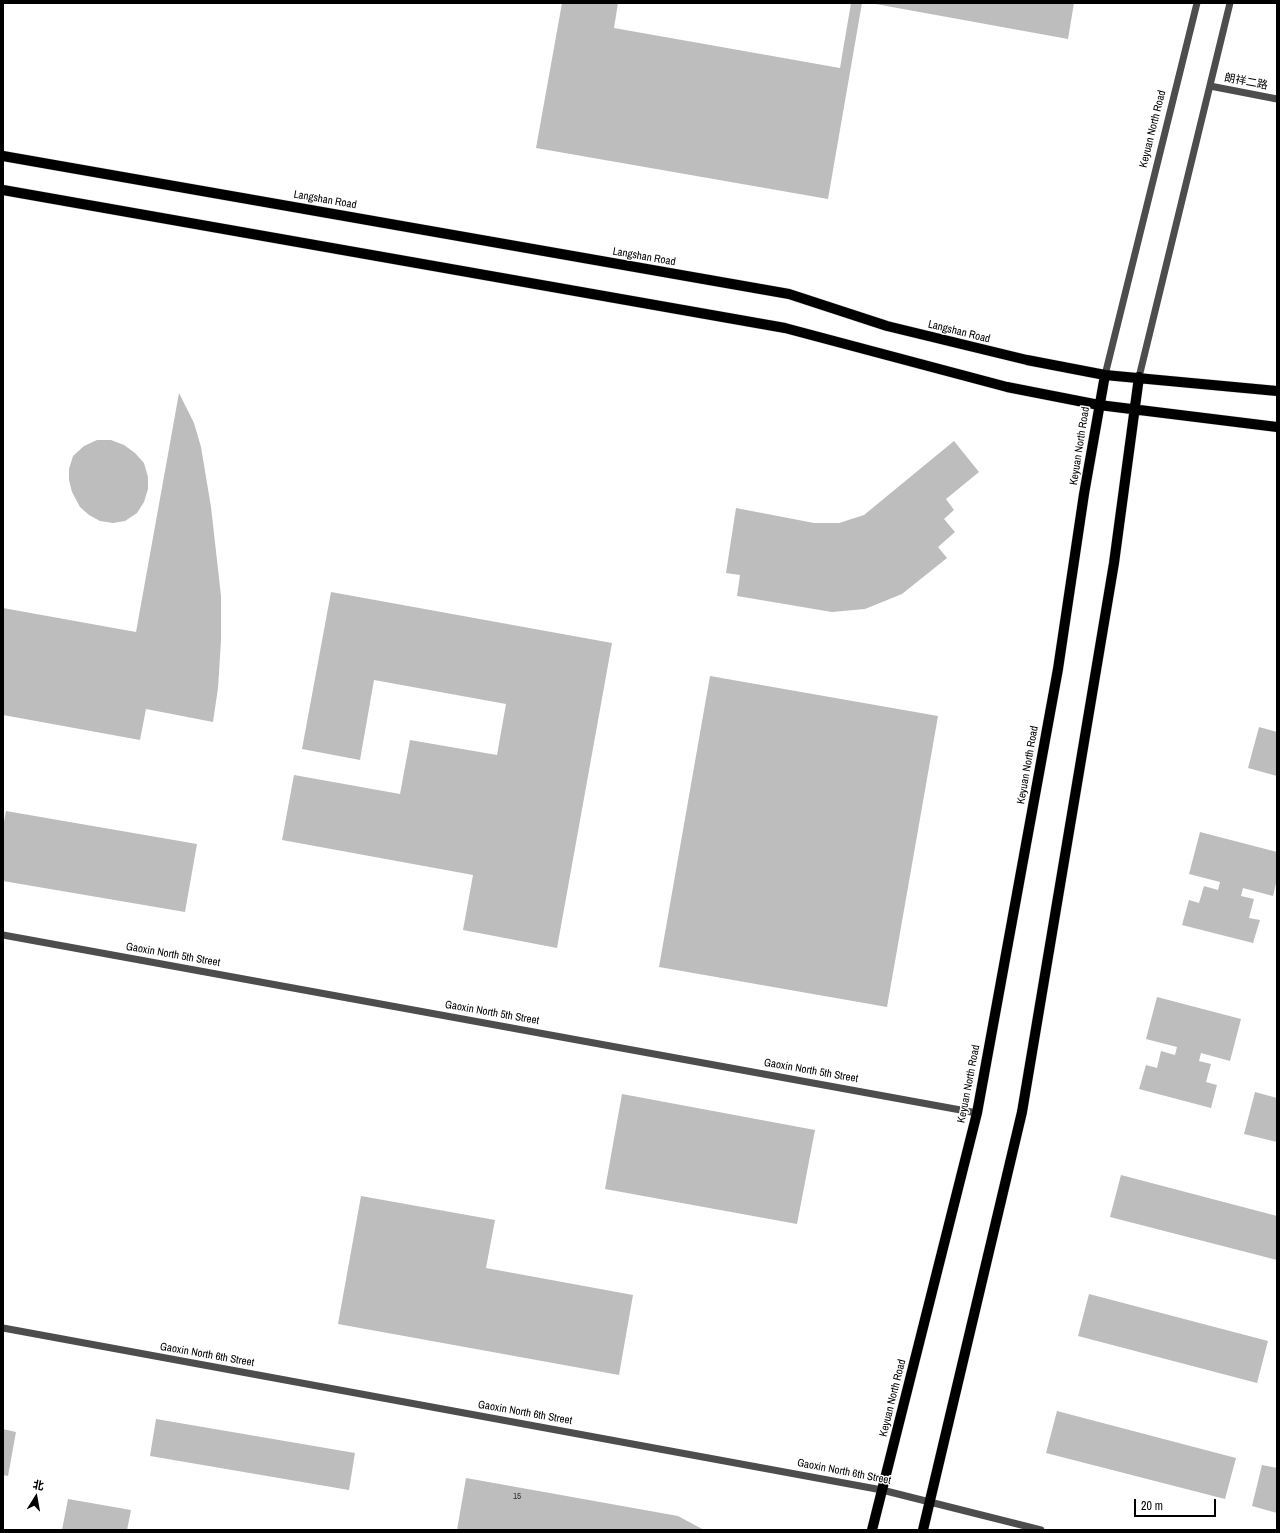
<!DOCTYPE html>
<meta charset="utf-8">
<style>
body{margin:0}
#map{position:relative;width:1280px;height:1533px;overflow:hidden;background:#fff;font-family:"Archivo Narrow","Noto Sans SC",sans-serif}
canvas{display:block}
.frame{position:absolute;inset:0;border:4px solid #000;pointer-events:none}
.north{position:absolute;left:16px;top:1477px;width:40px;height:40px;-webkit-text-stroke:3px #fff;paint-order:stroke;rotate:11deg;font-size:11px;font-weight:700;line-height:16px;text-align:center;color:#000}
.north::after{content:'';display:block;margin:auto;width:14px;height:18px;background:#000;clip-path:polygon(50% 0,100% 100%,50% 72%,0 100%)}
.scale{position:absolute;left:1134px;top:1499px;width:82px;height:18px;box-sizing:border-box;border:2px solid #000;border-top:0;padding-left:5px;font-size:12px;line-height:14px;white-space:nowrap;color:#000;-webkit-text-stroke:3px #fff;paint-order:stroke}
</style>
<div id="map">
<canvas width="1280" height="1533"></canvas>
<div class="frame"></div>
<div class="north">北</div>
<div class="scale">20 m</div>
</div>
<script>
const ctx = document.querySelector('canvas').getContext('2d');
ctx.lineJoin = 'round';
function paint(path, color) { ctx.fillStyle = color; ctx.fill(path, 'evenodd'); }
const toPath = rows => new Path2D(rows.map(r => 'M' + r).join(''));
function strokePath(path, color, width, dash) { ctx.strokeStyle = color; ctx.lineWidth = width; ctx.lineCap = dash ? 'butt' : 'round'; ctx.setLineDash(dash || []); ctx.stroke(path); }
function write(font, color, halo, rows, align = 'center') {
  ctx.font = font + ' "Archivo Narrow","Noto Sans SC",sans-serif'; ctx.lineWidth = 3; ctx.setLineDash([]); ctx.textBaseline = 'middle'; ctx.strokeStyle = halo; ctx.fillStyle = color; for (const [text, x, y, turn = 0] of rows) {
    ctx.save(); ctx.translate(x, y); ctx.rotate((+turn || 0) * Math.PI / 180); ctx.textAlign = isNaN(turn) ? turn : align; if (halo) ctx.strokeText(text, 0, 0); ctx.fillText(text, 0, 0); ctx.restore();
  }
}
const building = toPath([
 [562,3,618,3,614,28,840,68,851,3,862,3,828,199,536,148],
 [870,3,1074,3,1068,39],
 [179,393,194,423,201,447,211,507,221,596,221,641,218,688,213,722,146,709,140,740,3,715,3,608,136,632],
 [97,440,111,440,124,445,135,453,144,463,148,477,148,489,144,502,137,513,125,521,113,523,100,521,89,515,80,507,72,492,69,480,69,469,73,456,84,446],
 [954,441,979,472,946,499,954,510,944,519,955,532,938,547,947,558,902,594,865,609,832,612,737,596,740,575,726,573,736,508,814,523,839,523,864,515],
 [331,592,612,643,557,948,463,930,473,875,282,840,294,775,400,794,410,740,497,755,506,704,374,680,360,760,302,749],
 [710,676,938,716,887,1007,659,967],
 [1259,727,1277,732,1277,776,1248,768],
 [6,811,197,844,185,912,3,881,3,827],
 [1200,832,1277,852,1277,879,1273,896,1243,888,1241,896,1254,899,1249,918,1260,920,1253,943,1182,925,1189,900,1199,903,1204,886,1218,890,1220,882,1189,874],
 [1157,997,1241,1019,1230,1061,1201,1053,1199,1061,1211,1064,1206,1082,1217,1085,1211,1108,1139,1089,1146,1065,1157,1068,1161,1051,1175,1055,1177,1047,1146,1039],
 [1255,1092,1277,1098,1277,1142,1244,1134],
 [622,1094,815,1130,797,1224,605,1189],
 [1121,1175,1277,1216,1277,1260,1110,1217],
 [361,1196,495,1220,486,1268,633,1295,619,1375,338,1324],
 [1089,1294,1268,1341,1257,1383,1078,1336],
 [1057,1411,1236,1458,1225,1499,1046,1453],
 [156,1419,355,1453,349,1490,150,1456],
 [3,1429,16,1432,8,1476,3,1475],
 [1262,1465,1277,1468,1277,1513,1252,1506],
 [466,1478,678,1516,704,1530,457,1530],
 [68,1499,131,1510,127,1530,62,1530]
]);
const minor = toPath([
 [1210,86,1277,99],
 [1105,375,1197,3],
 [1139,377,1230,3],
 [3,935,977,1113],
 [3,1328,882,1490,1041,1530]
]);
const major = toPath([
 [3,156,789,294,887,326,1027,360,1105,375,1277,391],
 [3,190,785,328,1007,387,1099,405,1277,427],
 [872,1530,977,1113,1058,669,1084,494,1105,375],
 [923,1530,1022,1112,1114,563,1139,377]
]);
const numberNames = [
 ["15",517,1497]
];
const streetNames = [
 ["朗祥二路",1246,82,11],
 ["Keyuan North Road",1153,129,-76],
 ["Langshan Road",325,200,10],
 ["Langshan Road",644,257,10],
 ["Langshan Road",959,332,14],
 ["Keyuan North Road",1080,446,-81],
 ["Keyuan North Road",1028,765,-80],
 ["Gaoxin North 5th Street",173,955,10],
 ["Gaoxin North 5th Street",492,1013,10],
 ["Gaoxin North 5th Street",811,1071,10],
 ["Keyuan North Road",969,1084,-79],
 ["Gaoxin North 6th Street",207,1355,10],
 ["Keyuan North Road",893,1398,-76],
 ["Gaoxin North 6th Street",525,1413,10],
 ["Gaoxin North 6th Street",844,1472,11]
];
paint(building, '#bdbdbd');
strokePath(major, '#dbdbdb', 11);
strokePath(minor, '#4d4d4d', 7);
strokePath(major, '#000', 10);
write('9px', '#2f2f2f', null, numberNames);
write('11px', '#000', '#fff', streetNames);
</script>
